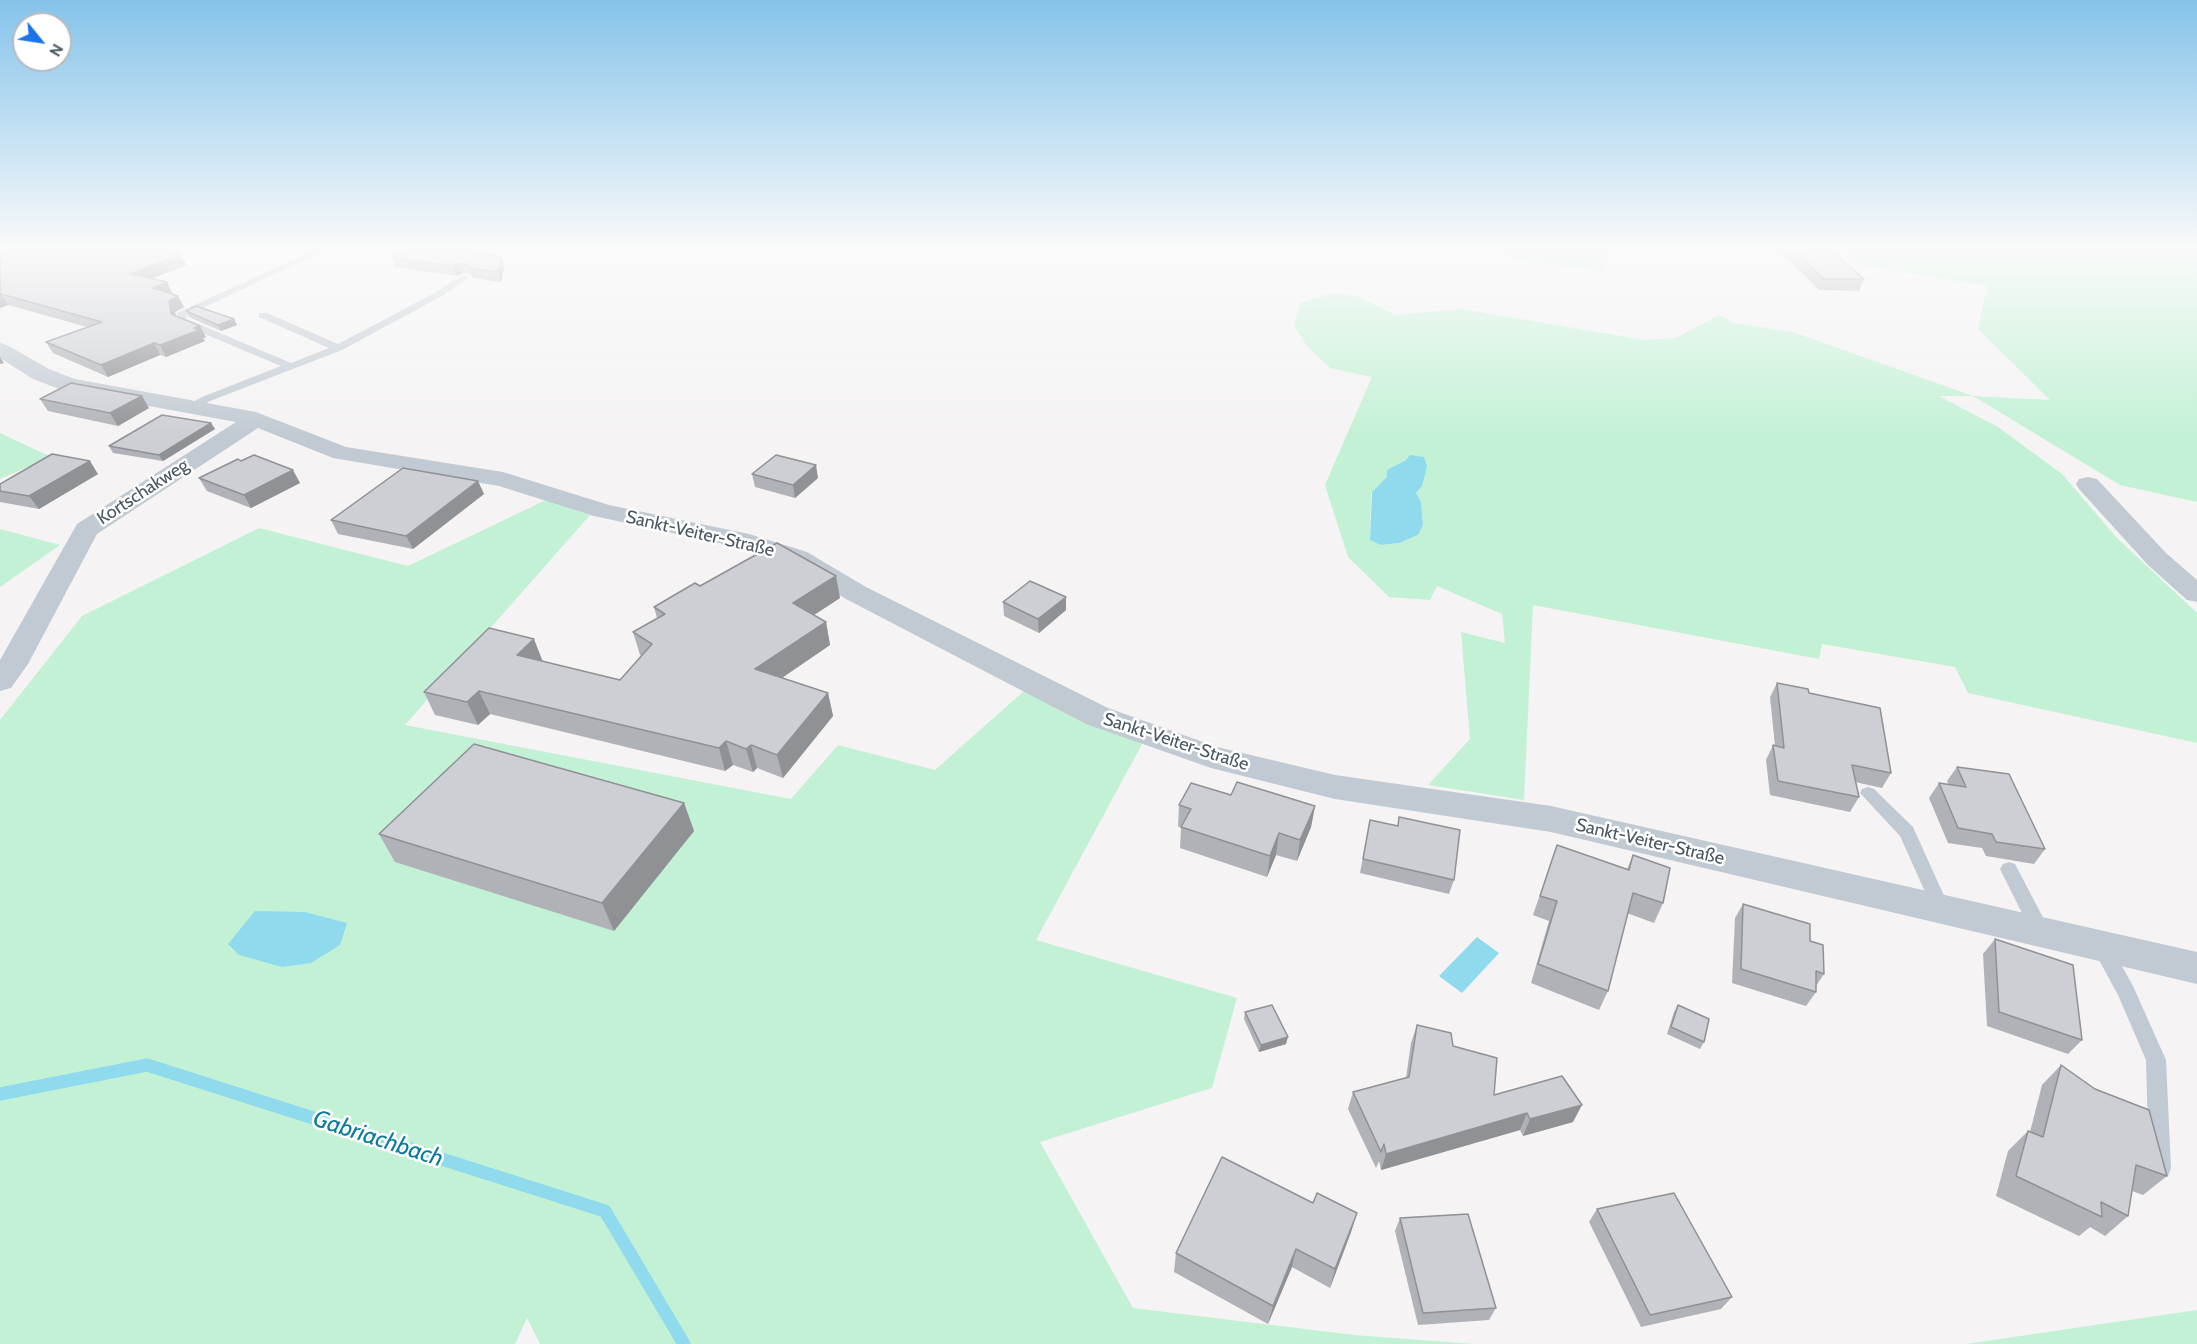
<!DOCTYPE html>
<meta charset="utf-8">
<style>
body{margin:0}
#map{position:relative;width:2197px;height:1344px;overflow:hidden;background:#f5f3f3;font-family:Cabin,sans-serif}
canvas{display:block}
.north{position:absolute;left:12px;top:12px;width:60px;height:60px;box-sizing:border-box;background:#fff;border:2px solid #b7bbc0;border-radius:50%;rotate:120deg;font-size:16px;font-weight:700;line-height:24px;text-align:center;color:#4a5661}
.north::after{content:'';display:block;margin:auto;width:21px;height:27px;background:#1a73e8;clip-path:polygon(50% 0,100% 100%,50% 72%,0 100%)}
</style>
<div id="map">
<canvas width="2197" height="1344"></canvas>
<div class="north">N</div>
</div>
<script>
const ctx = document.querySelector('canvas').getContext('2d');
ctx.lineJoin = 'round';
function paint(path, color) { ctx.fillStyle = color; ctx.fill(path, 'evenodd'); }
const toPath = rows => new Path2D(rows.map(r => 'M' + r).join(''));
function strokePath(path, color, width, dash) { ctx.strokeStyle = color; ctx.lineWidth = width; ctx.lineCap = dash ? 'butt' : 'round'; ctx.setLineDash(dash || []); ctx.stroke(path); }
function write(font, color, halo, rows, align = 'center') {
  ctx.font = font + ' Cabin,sans-serif'; ctx.lineWidth = 5; ctx.setLineDash([]); ctx.textBaseline = 'middle'; ctx.strokeStyle = halo; ctx.fillStyle = color; for (const [text, x, y, turn = 0] of rows) {
    ctx.save(); ctx.translate(x, y); ctx.rotate((+turn || 0) * Math.PI / 180); ctx.textAlign = isNaN(turn) ? turn : align; if (halo) ctx.strokeText(text, 0, 0); ctx.fillText(text, 0, 0); ctx.restore();
  }
}
const green = toPath([
 [1480,249,1614,249,1603,271,1527,262],
 [1836,249,2197,249,2197,502,2120,485,1973,396,1939,396,1998,427,2062,474,2117,538,2197,613,2197,743,1968,693,1955,667,1822,644,1819,659,1533,605,1524,800,1428,785,1470,739,1461,632,1505,643,1502,614,1437,586,1430,600,1389,597,1348,557,1325,485,1372,377,1330,368,1307,346,1294,326,1300,303,1332,293,1360,297,1396,315,1462,309,1645,340,1676,338,1719,315,1735,323,1793,332,1973,396,2050,400,1978,329,1987,286,1856,265],
 [1406,460,1416,493,1421,502,1423,525,1418,535,1399,543,1381,545,1370,539,1371,493,1388,477,1388,470],
 [0,433,51,457,0,479],
 [546,500,590,515,405,725,791,799,838,745,935,770,1033,683,1147,735,1036,940,1237,998,1212,1088,1040,1142,1133,1308,1354,1335,1474,1344,540,1344,527,1318,515,1344,0,1344,0,720,82,616,259,528,408,566],
 [0,529,60,545,0,587],
 [2197,1310,2197,1344,1966,1344]
]);
const water = toPath([
 [1410,455,1424,457,1427,466,1422,486,1416,493,1421,502,1423,525,1418,535,1399,543,1381,545,1370,540,1372,492,1387,477,1387,470,1406,460],
 [255,911,305,912,347,923,340,945,311,963,282,967,239,955,228,944],
 [1477,937,1499,953,1462,993,1439,976]
]);
const stream = toPath([
 [0,1094,147,1065,605,1211,684,1344]
]);
const lane = toPath([
 [317,249,325,250,186,316,187,319,291,363,329,348,259,317,259,313,267,313,338,344,436,292,462,275,470,277,442,296,342,350,210,401,196,409,188,409,188,405,202,397,281,366,178,323,177,313,317,249],
 [1868,787,1874,789,1913,827,1950,909,1947,914,1941,916,1935,914,1900,836,1860,793,1862,789,1868,787],
 [2009,862,2015,864,2048,927,2050,932,2048,937,2041,940,2034,937,2000,869,2003,864,2009,862],
 [2101,939,2108,941,2133,986,2166,1060,2171,1168,2168,1176,2160,1179,2152,1176,2149,1168,2146,1060,2118,995,2092,947,2094,941,2101,939]
]);
const street = toPath([
 [0,343,7,345,49,369,75,379,256,412,346,447,503,472,609,505,749,534,807,552,866,587,1108,708,1217,747,1335,775,1551,806,2197,952,2197,984,1551,832,1335,799,1211,768,1086,724,846,599,789,564,742,548,594,516,499,486,333,458,258,428,97,534,28,664,11,688,0,691,0,660,77,524,236,422,62,390,33,379,0,358,0,343],
 [2088,477,2097,479,2166,553,2197,580,2197,602,2187,600,2148,565,2079,489,2076,484,2079,479,2088,477]
]);
const wall = toPath([
 [0,249,181,254,186,265,151,279,172,293,171,294,184,307,175,312,176,316,206,337,203,338,205,341,166,357,160,355,108,377,53,353,46,342,87,327,8,305,0,308],
 [1777,249,1830,249,1864,279,1859,291,1819,290],
 [392,258,504,267,501,282,472,278,471,275,463,273,457,276,395,267],
 [186,311,234,319,237,325,221,331,189,317],
 [40,399,149,408,118,426,48,411],
 [211,423,215,429,163,461,113,453,109,446],
 [98,474,39,509,0,502,0,484],
 [752,474,818,478,795,498,755,487],
 [199,478,300,483,251,508,207,491],
 [484,494,413,549,338,534,331,520],
 [700,586,840,598,814,615,826,622,830,645,782,678,828,693,833,716,783,778,757,768,753,772,733,765,725,771,490,714,478,725,435,715,424,692,543,662,620,680,642,656,640,655,633,632,657,618,654,607],
 [1003,602,1066,610,1039,633,1004,616],
 [1777,683,1809,693,1891,773,1882,788,1855,782,1859,797,1850,812,1770,795,1766,760,1773,745,1775,746,1770,697],
 [1957,767,2045,849,2034,864,1986,856,1982,848,1948,843,1929,798,1939,783,1949,785,1947,781],
 [1231,795,1315,806,1311,827,1297,861,1276,855,1267,877,1180,848,1181,828,1178,826,1179,805],
 [684,803,694,831,614,931,395,862,379,834],
 [1370,820,1454,880,1449,894,1360,873],
 [1557,845,1627,869,1633,855,1663,903,1654,923,1627,913,1608,991,1599,1010,1531,983,1549,921,1533,915],
 [1743,904,1810,941,1824,974,1816,986,1816,992,1806,1006,1732,983,1735,918],
 [1995,939,2082,1040,2068,1054,1987,1026,1983,954],
 [1678,1005,1704,1042,1700,1049,1667,1034,1674,1012],
 [1245,1012,1286,1044,1259,1052,1244,1019],
 [1417,1025,1453,1046,1494,1095,1573,1122,1523,1136,1520,1130,1381,1170,1379,1161,1376,1168,1348,1109,1353,1092,1406,1078,1411,1043],
 [2061,1065,2167,1176,2143,1195,2132,1191,2128,1216,2105,1236,2090,1227,2079,1236,1996,1196,2008,1151,2028,1131,2030,1132,2042,1085],
 [1313,1203,1357,1213,1351,1232,1330,1288,1292,1267,1268,1324,1174,1272,1176,1253],
 [1597,1209,1732,1297,1721,1309,1641,1327,1589,1222],
 [1400,1218,1496,1308,1489,1320,1418,1325,1395,1231]
]);
const shadedWall = toPath([
 [181,254,186,265,136,285,130,274],
 [501,257,504,267,501,282,498,272],
 [459,263,463,273,457,276,453,266],
 [167,282,172,293,159,299,153,288],
 [0,294,1,294,8,305,0,308],
 [178,296,184,307,175,312,177,325,171,314,169,301],
 [234,319,237,325,221,331,218,325],
 [200,326,206,337,203,338,205,341,166,357,160,345],
 [154,343,160,355,108,377,101,365],
 [0,357,4,363,0,364],
 [142,396,149,408,118,426,110,413],
 [211,423,215,429,163,461,159,455],
 [90,461,98,474,39,509,29,496],
 [816,465,818,478,795,498,793,485],
 [293,470,300,483,251,508,244,495],
 [478,481,484,494,413,549,406,536],
 [836,576,840,598,797,626,793,603],
 [1066,597,1066,610,1039,633,1038,619],
 [826,622,830,645,761,692,755,669],
 [534,639,543,662,517,655],
 [479,691,490,714,478,725,467,702],
 [828,693,833,716,783,778,777,755],
 [726,741,733,765,725,771,719,748],
 [751,745,757,768,753,772,746,749],
 [684,803,694,831,614,931,602,903],
 [1315,806,1311,827,1297,861,1300,840],
 [1279,833,1276,855,1267,877,1270,856],
 [1288,1037,1286,1044,1259,1052,1261,1045],
 [1582,1105,1573,1122,1523,1136,1530,1119],
 [1527,1113,1520,1130,1381,1170,1386,1154],
 [1357,1213,1351,1232,1330,1288,1335,1269],
 [1296,1249,1292,1267,1268,1324,1273,1306]
]);
const building = toPath([
 [0,249,158,249,181,254,130,274,167,282,153,288,178,296,169,301,171,314,200,326,194,328,199,330,160,345,154,343,101,365,46,342,102,322,1,294,0,294,0,249],
 [408,249,470,249,501,257,498,272,469,268,467,265,459,263,453,266,392,258,408,249],
 [1792,249,1830,249,1864,279,1824,279,1792,249],
 [196,306,234,319,218,325,186,311,196,306],
 [71,383,142,396,110,413,40,399,71,383],
 [162,415,211,423,159,455,109,446,162,415],
 [52,454,90,461,29,496,0,491,0,484,52,454],
 [254,455,293,470,244,495,199,478,238,459,241,461,254,455],
 [776,455,816,465,793,485,752,474,776,455],
 [403,468,478,481,406,536,331,520,403,468],
 [777,543,836,576,793,603,826,622,755,669,828,693,777,755,751,745,746,749,726,741,719,748,479,691,467,702,424,692,489,628,534,639,517,655,620,680,652,644,633,632,665,614,654,607,695,583,700,586,777,543],
 [1030,581,1066,597,1038,619,1003,602,1030,581],
 [1777,683,1808,689,1809,693,1880,708,1891,773,1852,765,1859,797,1778,781,1773,745,1784,748,1777,683],
 [474,744,684,803,602,903,379,834,474,744],
 [1957,767,2009,774,2045,849,1996,842,1992,834,1958,828,1939,783,1966,787,1957,767],
 [1237,782,1315,806,1300,840,1279,833,1270,856,1181,827,1191,809,1179,805,1191,783,1231,795,1237,782],
 [1399,817,1460,830,1454,880,1363,859,1370,820,1398,826,1399,817],
 [1557,845,1629,870,1633,855,1670,868,1663,903,1633,893,1608,991,1538,964,1557,901,1540,896,1557,845],
 [1743,904,1810,924,1810,941,1823,945,1824,974,1816,971,1816,992,1741,969,1743,904],
 [1995,939,2073,965,2082,1040,1999,1012,1995,939],
 [1272,1005,1288,1037,1261,1045,1245,1012,1272,1005],
 [1678,1005,1709,1019,1704,1042,1671,1027,1678,1005],
 [1417,1025,1451,1033,1453,1046,1497,1058,1494,1095,1562,1076,1582,1105,1530,1119,1527,1113,1386,1154,1384,1144,1381,1152,1353,1092,1409,1077,1417,1025],
 [2061,1065,2095,1089,2149,1110,2167,1176,2136,1165,2128,1216,2101,1202,2102,1217,2016,1176,2028,1131,2043,1137,2061,1065],
 [1222,1157,1313,1203,1317,1193,1357,1213,1335,1269,1296,1249,1273,1306,1176,1253,1222,1157],
 [1674,1193,1732,1297,1650,1315,1597,1209,1674,1193],
 [1468,1214,1496,1308,1423,1313,1400,1218,1468,1214]
]);
const streetNames = [
 ["Kortschakweg",143,492,-33],
 ["Sankt-Veiter-Straße",700,534,13],
 ["Sankt-Veiter-Straße",1176,742,18],
 ["Sankt-Veiter-Straße",1650,842,13]
];
const nearWaternames = [
 ["Gabriachbach",378,1139,18]
];
paint(green, '#c3f1d5');
paint(water, '#90daee');
strokePath(stream, '#90daee', 13);
paint(lane, '#c1cad2');
paint(street, '#c1cad2');
paint(wall, '#b0b2b7');
paint(shadedWall, '#909195');
paint(building, '#cdcfd5');
strokePath(building, '#909195', 1.5);
const sky = ctx.createLinearGradient(0, 0, 0, 437);
sky.addColorStop(0, '#85c3ea');
sky.addColorStop(0.57, '#fafafa');
sky.addColorStop(1, '#fafafa00');
ctx.fillStyle = sky;
ctx.fillRect(0, 0, 2197, 437);
write('18px', '#4a5661', '#fff', streetNames);
write('italic 24px', '#0c7c9b', '#fff', nearWaternames);
</script>
